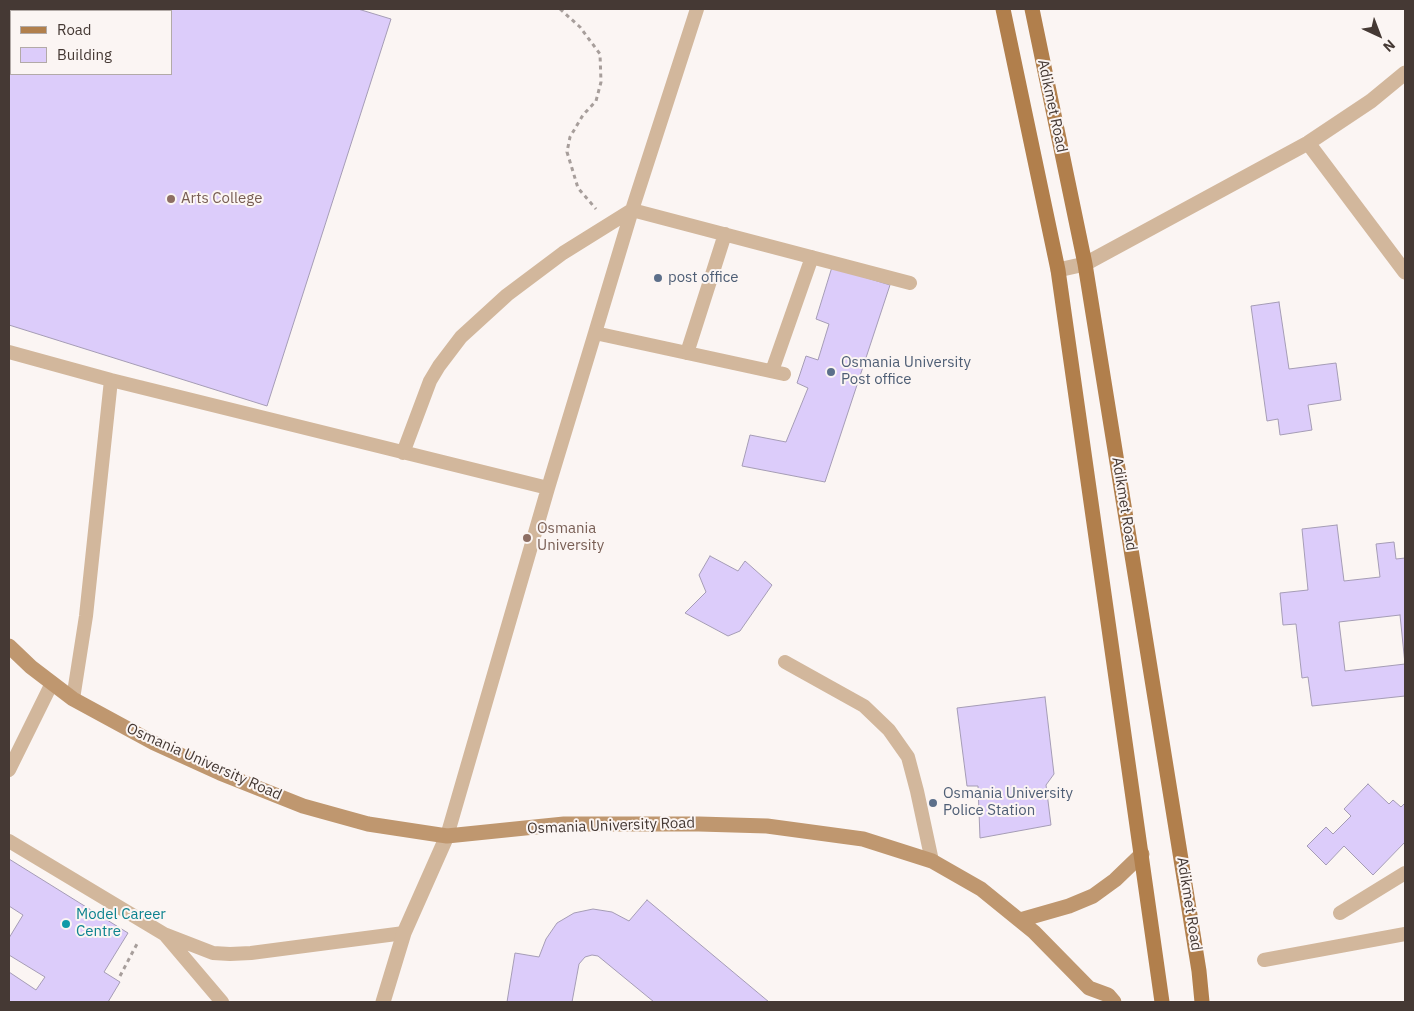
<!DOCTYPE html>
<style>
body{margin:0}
#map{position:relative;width:1414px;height:1011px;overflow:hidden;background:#fbf5f3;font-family:"IBM Plex Sans",sans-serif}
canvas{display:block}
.frame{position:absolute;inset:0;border:10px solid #453934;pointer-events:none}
.legend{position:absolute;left:10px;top:10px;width:162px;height:65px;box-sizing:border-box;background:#fbf5f3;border:1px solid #b2aaa7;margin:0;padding:6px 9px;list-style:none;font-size:15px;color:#453934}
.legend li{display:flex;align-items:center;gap:10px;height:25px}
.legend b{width:25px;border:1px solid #b2aaa7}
.north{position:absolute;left:1354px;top:10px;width:50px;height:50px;-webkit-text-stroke:4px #fbf5f3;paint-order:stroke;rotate:137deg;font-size:14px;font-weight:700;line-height:20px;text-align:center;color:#453934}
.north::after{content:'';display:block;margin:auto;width:18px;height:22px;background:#453934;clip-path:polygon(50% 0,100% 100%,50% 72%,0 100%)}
</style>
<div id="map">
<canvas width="1414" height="1011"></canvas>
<div class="frame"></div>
<ul class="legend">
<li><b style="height:6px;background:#b17f4c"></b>Road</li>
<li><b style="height:14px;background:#dcccfa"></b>Building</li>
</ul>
<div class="north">N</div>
</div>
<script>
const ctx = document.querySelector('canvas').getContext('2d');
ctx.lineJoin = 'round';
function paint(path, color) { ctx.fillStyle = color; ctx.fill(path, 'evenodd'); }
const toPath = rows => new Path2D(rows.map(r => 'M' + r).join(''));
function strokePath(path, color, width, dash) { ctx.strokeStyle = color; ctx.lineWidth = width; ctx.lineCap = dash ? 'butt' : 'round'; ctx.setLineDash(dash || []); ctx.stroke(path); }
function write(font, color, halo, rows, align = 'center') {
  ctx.font = font + ' "IBM Plex Sans",sans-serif'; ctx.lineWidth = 4; ctx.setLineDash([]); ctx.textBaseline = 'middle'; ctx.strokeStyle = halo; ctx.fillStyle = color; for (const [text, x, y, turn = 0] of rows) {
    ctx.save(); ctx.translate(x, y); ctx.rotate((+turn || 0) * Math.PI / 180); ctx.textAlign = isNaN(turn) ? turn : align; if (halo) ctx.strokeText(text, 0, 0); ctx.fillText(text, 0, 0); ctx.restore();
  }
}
const building = toPath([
 [9,9,358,9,391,19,267,406,9,325,9,9],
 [11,11,171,11,171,74,11,74,11,11],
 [832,267,890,285,825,482,742,466,750,435,786,442,808,388,797,383,806,356,818,360,829,324,816,319,832,267],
 [1279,302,1289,369,1336,363,1341,400,1308,405,1312,430,1280,435,1278,419,1267,421,1251,306,1279,302],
 [1337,525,1344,581,1380,577,1376,544,1394,542,1396,559,1405,558,1405,696,1312,706,1308,677,1302,678,1296,624,1283,625,1280,593,1308,590,1302,529,1337,525],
 [1400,615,1405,664,1345,671,1339,622,1400,615],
 [710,556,738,571,745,561,772,585,740,631,728,636,685,613,706,592,699,575,710,556],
 [1045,697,1054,774,1046,785,1051,825,980,838,978,786,967,786,957,708,1045,697],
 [1368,784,1389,804,1393,800,1401,807,1404,804,1405,805,1405,842,1373,875,1344,846,1326,865,1307,846,1326,827,1333,834,1351,816,1344,809,1368,784],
 [9,859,128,933,104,972,120,982,108,1002,9,1002,9,972,36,990,45,977,9,955,9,938,23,915,9,906,9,859],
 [647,900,769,1002,654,1002,598,956,592,955,585,957,579,964,572,1002,507,1002,515,953,539,957,546,939,557,923,574,913,593,909,612,912,629,921,647,900]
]);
const path = toPath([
 [560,9,580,27,600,54,601,82,596,101,583,115,570,137,567,152,578,188,596,209],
 [120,976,138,942]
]);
const service = toPath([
 [595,333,784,374],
 [9,352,111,380,548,488],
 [687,353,725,234],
 [772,371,812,257],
 [403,453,430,381,439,366,461,337,507,295,563,253,632,210,910,283],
 [785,662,864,706,889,730,908,757,917,791,932,861],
 [73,699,86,616,111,380],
 [9,770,52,683],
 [447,836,548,488,595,333,632,210,697,9],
 [9,841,164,934,213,953,230,954,251,953,404,933],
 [1340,913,1405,873],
 [166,936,222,1002],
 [1264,960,1405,934]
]);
const minor = toPath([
 [1308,143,1405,272],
 [1058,270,1085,264,1308,143,1371,101,1405,73],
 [383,1002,404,933,447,836]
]);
const secondary = toPath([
 [9,646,31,667,73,699,154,743,220,773,303,806,368,824,447,836,564,824,699,824,767,826,863,839,932,861,981,889,1034,932,1089,988,1108,995,1114,1002],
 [1020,920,1069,906,1093,896,1115,880,1142,854]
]);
const primary = toPath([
 [1003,9,1058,270,1162,1002],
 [1032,9,1085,264,1199,971,1202,1002]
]);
const markers = [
 [171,199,5,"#8d6e63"],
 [658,278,5,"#5c6f8a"],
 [831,372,5,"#5c6f8a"],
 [527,538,5,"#8d6e63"],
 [933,803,5,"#5c6f8a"],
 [66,924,5,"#0f9aa8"]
];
const streetNames = [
 ["Adikmet Road",1052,106,78],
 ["Adikmet Road",1124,504,81],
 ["Osmania University Road",204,762,24],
 ["Osmania University Road",611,826,-2],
 ["Adikmet Road",1189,904,81]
];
const educationNames = [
 ["Arts College",181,199],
 ["Osmania",537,529],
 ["University",537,546]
];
const serviceNames = [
 ["post office",668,278],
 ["Osmania University",841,363],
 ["Post office",841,380],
 ["Osmania University",943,794],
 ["Police Station",943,811]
];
const cultureNames = [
 ["Model Career",76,915],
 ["Centre",76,932]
];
paint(building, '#dcccfa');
strokePath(building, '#a59cb5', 1);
strokePath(path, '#a79e9b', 3, [4, 4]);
strokePath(service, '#d2b79c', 14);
strokePath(minor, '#d2b79c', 15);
strokePath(secondary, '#bf976f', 15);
strokePath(primary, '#b17f4c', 15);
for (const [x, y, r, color] of markers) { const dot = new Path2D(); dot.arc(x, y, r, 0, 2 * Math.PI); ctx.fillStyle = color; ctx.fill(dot); strokePath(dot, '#fbf5f3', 2); }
write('15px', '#453934', '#fbf5f3', streetNames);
write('15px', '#785e54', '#fbf5f3', educationNames, 'left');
write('15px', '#4e5e75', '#fbf5f3', serviceNames, 'left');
write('15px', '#0d838f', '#fbf5f3', cultureNames, 'left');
</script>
